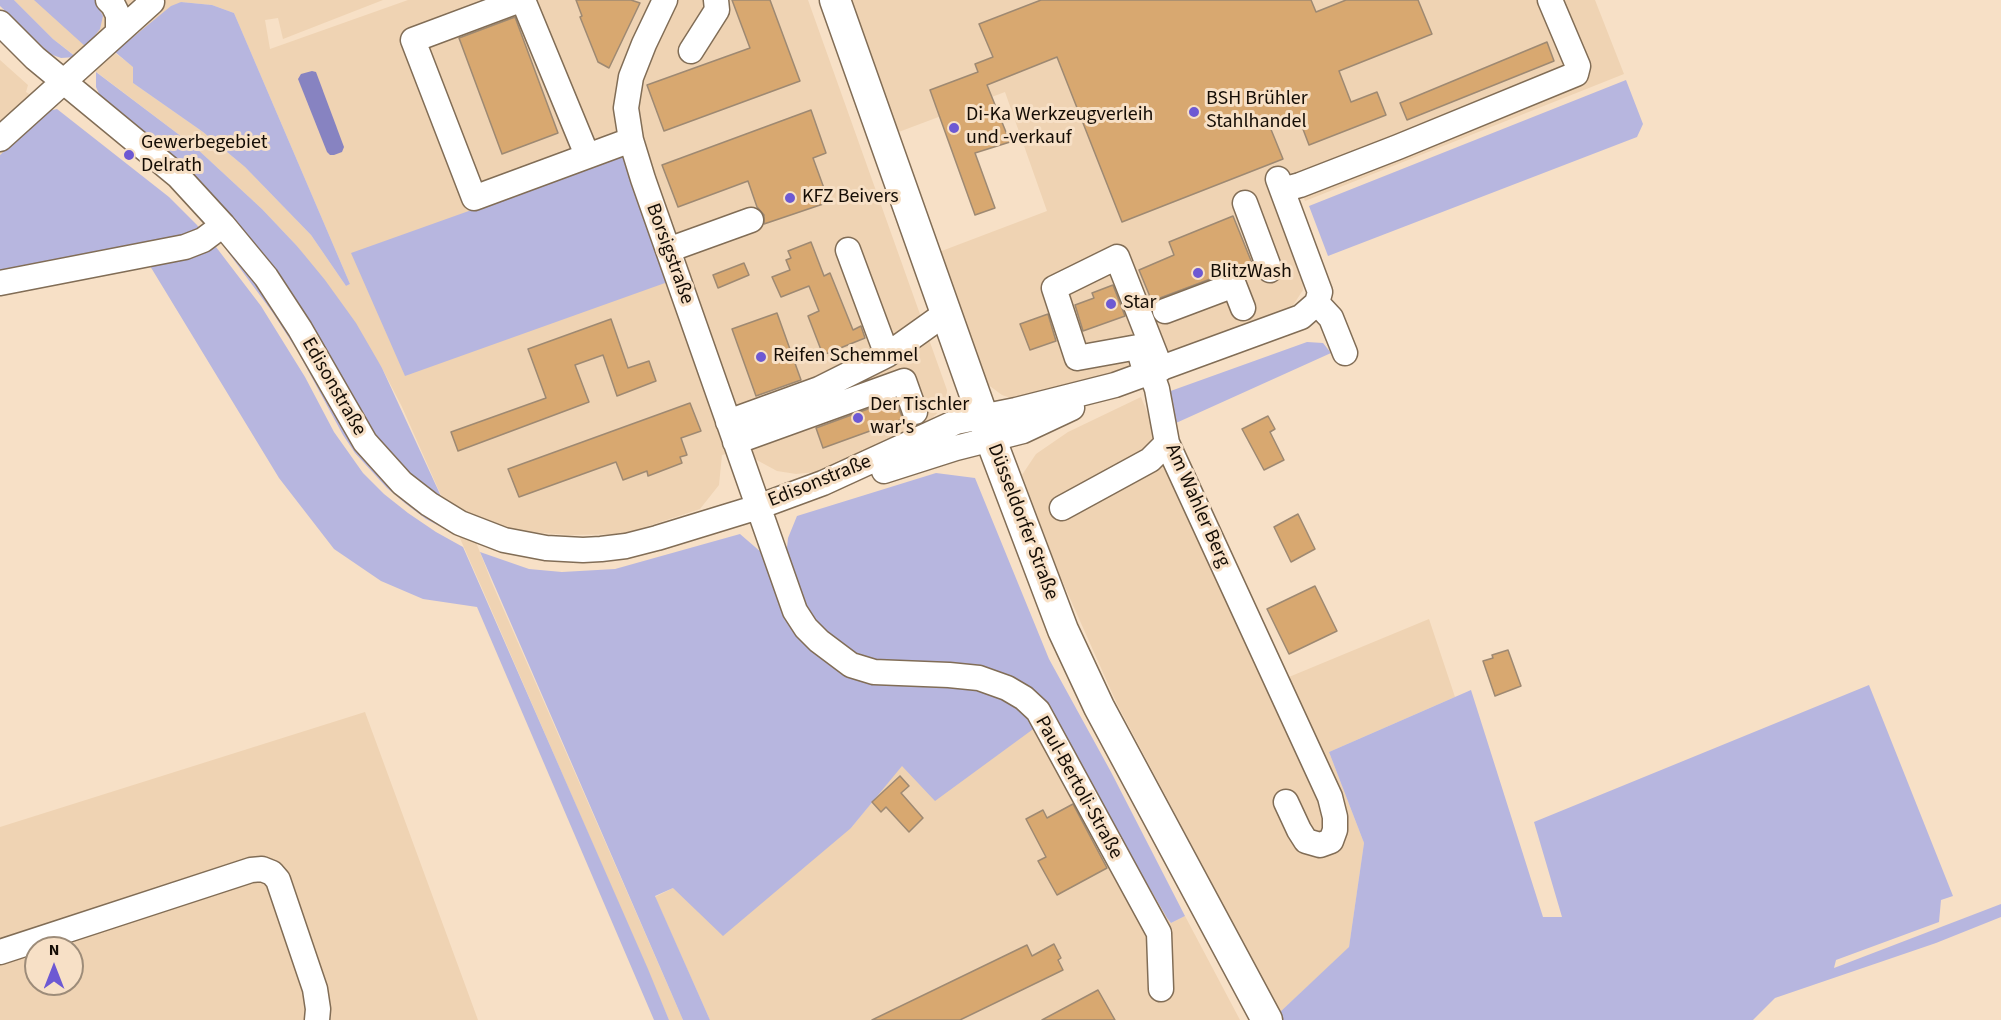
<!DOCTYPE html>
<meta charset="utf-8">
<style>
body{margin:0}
#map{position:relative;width:2001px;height:1020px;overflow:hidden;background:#f7e0c6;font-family:"Source Sans 3",sans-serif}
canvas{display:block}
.north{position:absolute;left:24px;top:936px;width:60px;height:60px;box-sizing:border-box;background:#f7e0c6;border:2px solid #9d8c79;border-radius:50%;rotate:0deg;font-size:16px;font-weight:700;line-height:24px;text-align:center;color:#150d05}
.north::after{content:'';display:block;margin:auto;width:21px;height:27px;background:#6d59d3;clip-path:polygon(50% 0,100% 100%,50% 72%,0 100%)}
</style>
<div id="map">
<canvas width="2001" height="1020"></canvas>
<div class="north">N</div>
</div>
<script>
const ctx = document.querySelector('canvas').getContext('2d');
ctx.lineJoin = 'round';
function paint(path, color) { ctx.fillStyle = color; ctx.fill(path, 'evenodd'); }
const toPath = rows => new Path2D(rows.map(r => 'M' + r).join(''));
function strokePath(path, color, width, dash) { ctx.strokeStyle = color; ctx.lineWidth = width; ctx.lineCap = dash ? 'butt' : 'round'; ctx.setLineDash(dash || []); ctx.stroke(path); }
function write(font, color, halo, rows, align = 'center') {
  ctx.font = font + ' "Source Sans 3",sans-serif'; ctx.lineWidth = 6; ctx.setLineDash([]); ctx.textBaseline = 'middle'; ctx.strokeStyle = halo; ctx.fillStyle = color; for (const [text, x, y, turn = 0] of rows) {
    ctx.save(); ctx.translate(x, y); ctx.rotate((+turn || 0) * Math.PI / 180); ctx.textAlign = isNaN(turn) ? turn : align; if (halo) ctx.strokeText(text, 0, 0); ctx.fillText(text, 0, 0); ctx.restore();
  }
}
const built = toPath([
 [14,0,383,0,283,39,278,18,265,20,270,49,408,0,808,0,947,390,946,405,932,418,890,440,816,472,796,474,777,471,753,458,733,452,722,455,719,485,700,509,624,534,570,535,515,531,465,514,492,583,683,1020,669,1020,481,586,402,407,382,368,297,246,262,209,194,146,53,39],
 [181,2,212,5,234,13,350,284,346,286,311,235,245,167,203,132,133,83,134,67,115,53],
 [848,0,1595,0,1624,74,1305,201,1294,172,1272,180,1302,272,1303,290,1288,313,1090,382,1016,400,1002,395,987,384,939,252,1047,211,1005,92,896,133],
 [0,60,28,85,26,92,52,108,0,155],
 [1141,397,1165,457,1272,684,1429,619,1455,697,1329,752,1364,843,1349,948,1280,1012,1117,704,1060,576,1022,475,1036,454,1068,432],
 [365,712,478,1020,0,1020,0,827],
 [36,948,72,948,72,984,36,984],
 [1050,717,1167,918,1171,923,1185,916,1240,1020,710,1020,655,897,673,888,851,828,902,765,1036,727]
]);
const green = toPath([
 [0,0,14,0,53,39,76,57,61,58,50,54,0,6],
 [34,0,95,0,103,16,100,29,86,47],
 [181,2,212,5,234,13,350,284,346,286,311,235,245,167,203,132,133,83,133,67,115,52,171,6],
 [96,72,194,146,262,209,297,246,325,280,356,323,382,368,445,505,384,453,338,380,101,98,96,87],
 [1626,80,1643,124,1637,137,1328,256,1309,206],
 [57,109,169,197,197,225,199,228,196,233,0,278,0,155,48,111],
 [623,156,670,278,665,283,405,376,351,253],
 [216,247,261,306,305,377,334,432,363,473,384,494,408,513,436,532,463,547,648,969,669,1020,654,1020,477,607,423,599,381,581,334,549,279,478,147,261],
 [225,248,238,254,313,368,454,528,458,536,426,519,406,504,387,488,355,453,343,435,298,352,273,313],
 [1307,342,1323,343,1331,353,1176,423,1165,393],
 [936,473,975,478,1049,659,1111,772,1185,916,1171,923,1167,918,1050,717,1040,703,857,657,811,620,786,558,788,538,797,516],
 [740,534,762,553,819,654,969,685,1017,704,1036,727,935,801,902,766,851,828,723,936,673,888,655,896,710,1020,683,1020,480,552,529,569,562,572,615,569],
 [1869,685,1953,896,1941,900,1939,922,1836,960,1834,968,2001,904,2001,917,1936,943,1775,998,1753,1020,1283,1020,1280,1012,1349,947,1364,843,1329,752,1471,690,1543,917,1562,917,1534,822]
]);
const water = toPath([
 [312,71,316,72,344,147,342,152,334,155,330,155,327,152,298,79,301,74]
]);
const building = toPath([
 [576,0,631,0,640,3,609,68,598,62,580,17,582,16,576,0],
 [732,0,770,0,800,81,664,131,647,85,750,48,732,0],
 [1041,0,1311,0,1316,12,1346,0,1418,0,1432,34,1339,71,1351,102,1377,92,1386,115,1309,145,1298,116,1270,127,1283,159,1122,222,1057,57,987,85,1010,142,975,153,995,208,975,215,930,90,978,72,975,64,993,57,979,24,1041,0],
 [515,17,558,133,502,154,459,38,515,17],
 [1547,42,1554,61,1407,120,1400,103,1547,42],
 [811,110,826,153,813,158,829,202,764,224,764,215,757,207,748,181,678,207,662,165,811,110],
 [1233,216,1254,268,1241,273,1236,271,1229,272,1160,298,1153,304,1139,270,1174,255,1169,242,1233,216],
 [811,242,824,276,830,273,853,330,861,326,865,338,823,355,808,316,819,311,809,286,781,297,772,277,790,270,786,260,791,258,788,251,811,242],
 [744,263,749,275,718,288,713,275,744,263],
 [1113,285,1125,316,1083,331,1075,305,1094,298,1092,293,1113,285],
 [777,313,801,380,756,396,732,329,777,313],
 [1048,314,1056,341,1030,350,1020,324,1048,314],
 [611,319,628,368,649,361,656,381,617,396,603,355,575,365,589,402,458,451,451,432,546,398,528,349,611,319],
 [895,399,903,419,823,448,816,428,895,399],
 [690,403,701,431,681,438,687,455,680,457,682,463,648,476,647,471,623,480,616,462,519,497,508,469,690,403],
 [1268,416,1275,429,1270,432,1284,460,1264,470,1242,429,1268,416],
 [1298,514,1315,549,1291,562,1274,527,1298,514],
 [1315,586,1337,631,1289,654,1267,609,1315,586],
 [1508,650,1521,686,1495,696,1483,661,1493,658,1492,655,1508,650],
 [900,776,909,786,901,793,923,818,909,832,886,807,881,812,872,802,900,776],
 [1073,804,1107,868,1057,895,1038,861,1046,857,1026,819,1043,810,1047,818,1073,804],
 [1054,944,1061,958,1058,960,1063,970,960,1020,872,1020,1027,945,1032,956,1054,944],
 [1098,990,1115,1020,1042,1020,1098,990]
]);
const minor = toPath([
 [108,0,113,5,118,15,118,32],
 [520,0,413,40,474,198,631,140],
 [523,0,587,155],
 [665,0,644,44,631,77,626,108,631,140,643,179,795,611,806,628,819,641,851,665,874,672,949,675,979,678,1007,688,1024,698,1038,711,1159,933,1161,989],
 [0,23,35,58,178,176,223,225,266,277,300,329,365,442,402,483,429,504,460,523,504,540,546,548,583,550,601,549,626,546,657,538,758,507,823,483,956,422,1016,410,1115,385,1301,317,1317,303,1320,292,1278,179],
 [691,51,717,10,716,0],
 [0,139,152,2],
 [1282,190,1300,185,1398,147,1576,74,1578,66,1550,0],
 [1245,203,1270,270],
 [668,250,751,220],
 [848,250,887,355],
 [0,283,185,247,203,240,223,225],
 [1317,303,1331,318,1345,353],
 [1165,311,1234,285,1243,308],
 [1151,372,1157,389,1167,443,1330,797,1335,817,1335,830,1331,841,1320,845,1306,841,1299,830,1286,802],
 [1146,374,1138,347,1077,358,1054,288,1117,257,1161,369],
 [728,422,819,389,887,355,946,313],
 [735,442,904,381,915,412],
 [884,471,956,448,1023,431,1072,408],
 [1062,508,1150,460,1167,443],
 [0,952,251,870,262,869,272,873,278,880,315,989,318,1009,317,1020]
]);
const major = toPath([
 [835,0,991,440,1063,630,1099,707,1267,1020]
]);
const markers = [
 [1194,112,6,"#6d59d3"],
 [954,128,6,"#6d59d3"],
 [129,155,6,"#6d59d3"],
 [790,198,6,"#6d59d3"],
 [1198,273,6,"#6d59d3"],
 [1111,304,6,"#6d59d3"],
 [761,357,6,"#6d59d3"],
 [858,418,6,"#6d59d3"]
];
const poiNames = [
 ["BSH Brühler",1206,100],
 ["Stahlhandel",1206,123],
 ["Di-Ka Werkzeugverleih",966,116],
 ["und -verkauf",966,139],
 ["Gewerbegebiet",141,144],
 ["Delrath",141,167],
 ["KFZ Beivers",802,198],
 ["BlitzWash",1210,273],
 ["Star",1123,304],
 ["Reifen Schemmel",773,357],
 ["Der Tischler",870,406],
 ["war's",870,429]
];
const streetNames = [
 ["Borsigstraße",669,254,70],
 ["Edisonstraße",333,387,60],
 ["Edisonstraße",820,482,-22],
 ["Am Wahler Berg",1197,506,66],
 ["Düsseldorfer Straße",1022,522,69],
 ["Paul-Bertoli-Straße",1078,788,61]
];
paint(built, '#efd3b3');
paint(green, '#b7b6df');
paint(water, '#8783c1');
paint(building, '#d8a870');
strokePath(building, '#9e8972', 1.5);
strokePath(minor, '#816d56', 27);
strokePath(major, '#816d56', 33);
strokePath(minor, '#fff', 24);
strokePath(major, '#fff', 30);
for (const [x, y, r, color] of markers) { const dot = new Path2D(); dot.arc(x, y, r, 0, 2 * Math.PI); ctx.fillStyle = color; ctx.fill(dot); strokePath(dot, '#f7e0c6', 2); }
write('20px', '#150d05', '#f7e0c6', poiNames, 'left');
write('20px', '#150d05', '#f7e0c6', streetNames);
</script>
